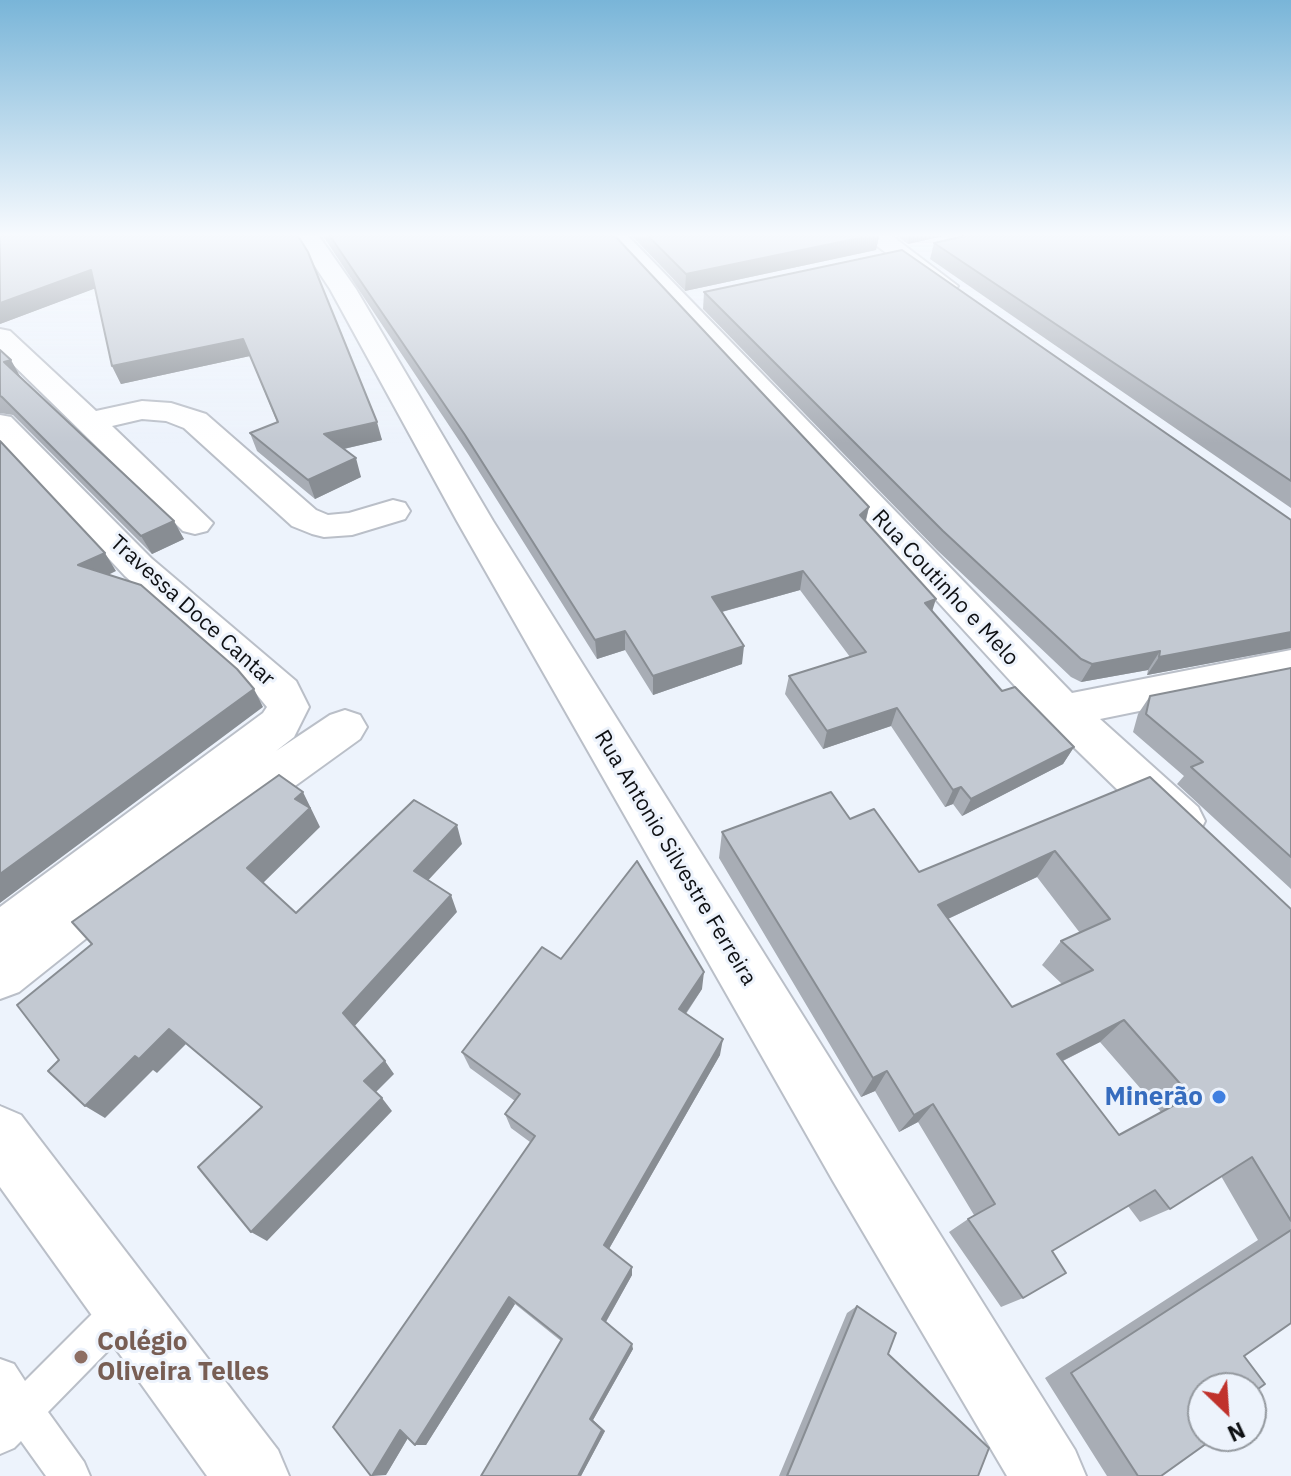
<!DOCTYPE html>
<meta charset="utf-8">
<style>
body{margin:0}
#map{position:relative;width:1291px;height:1476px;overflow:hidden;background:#edf3fc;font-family:"IBM Plex Sans",sans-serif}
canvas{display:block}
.north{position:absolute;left:1187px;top:1372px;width:80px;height:80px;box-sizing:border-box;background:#edf3fc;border:2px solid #94999f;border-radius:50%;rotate:155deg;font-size:22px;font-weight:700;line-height:32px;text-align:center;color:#0f1114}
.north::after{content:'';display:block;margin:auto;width:28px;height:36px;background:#c0322c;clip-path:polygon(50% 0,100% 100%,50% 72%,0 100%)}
</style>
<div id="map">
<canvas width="1291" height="1476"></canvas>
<div class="north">N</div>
</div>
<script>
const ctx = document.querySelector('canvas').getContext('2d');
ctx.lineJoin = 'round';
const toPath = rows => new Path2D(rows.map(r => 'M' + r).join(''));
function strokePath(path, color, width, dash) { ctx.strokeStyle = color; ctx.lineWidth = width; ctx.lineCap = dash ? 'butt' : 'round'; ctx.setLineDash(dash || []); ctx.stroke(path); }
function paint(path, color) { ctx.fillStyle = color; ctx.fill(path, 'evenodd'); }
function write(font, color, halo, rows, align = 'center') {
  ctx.font = font + ' "IBM Plex Sans",sans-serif'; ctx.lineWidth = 6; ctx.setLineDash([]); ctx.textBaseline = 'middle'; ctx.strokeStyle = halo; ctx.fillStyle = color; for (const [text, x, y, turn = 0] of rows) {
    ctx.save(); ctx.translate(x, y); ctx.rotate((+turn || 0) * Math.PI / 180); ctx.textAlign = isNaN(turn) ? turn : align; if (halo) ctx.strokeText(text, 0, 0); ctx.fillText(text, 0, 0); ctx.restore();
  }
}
const lane = toPath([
 [124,1290,137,1295,142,1308,137,1321,48,1412,84,1462,90,1476,46,1476,21,1441,14,1448,0,1454,0,1359,14,1364,25,1381,111,1295,124,1290]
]);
const street = toPath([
 [295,236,319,236,356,289,493,521,1075,1450,1086,1476,1007,1476,833,1181,457,521,330,289,295,236],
 [603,236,628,236,1072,693,1291,650,1291,680,1100,719,1198,807,1205,821,1198,835,1181,841,1164,835,1048,722,603,236],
 [864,236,892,236,958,286,954,291,945,294,936,291,864,236],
 [0,329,10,331,96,411,142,401,171,403,206,414,316,510,328,515,349,513,393,500,405,503,410,511,405,519,352,535,324,537,312,534,292,526,184,428,166,421,142,419,112,426,213,523,207,531,195,534,183,531,0,352,0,329],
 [0,415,11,417,151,558,296,681,309,707,294,737,276,751,330,715,345,710,360,715,367,727,360,739,108,921,19,992,0,999,0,907,263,713,267,707,249,685,125,576,0,442,0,415]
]);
const secondary = toPath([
 [0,1106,21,1115,278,1450,289,1476,207,1476,0,1187,0,1106]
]);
const wall = toPath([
 [0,236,298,236,382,440,344,449,361,477,315,499,257,451,250,433,277,422,250,356,121,384,112,366,95,288,0,324],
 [323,236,615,236,869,507,866,521,932,611,1002,691,1074,747,1063,764,962,816,953,804,945,807,891,726,823,749,785,694,789,676,850,657,800,590,722,612,742,664,653,695,625,650,597,659,468,454],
 [632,236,879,236,876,250,685,291],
 [897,236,943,236,908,244],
 [1291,236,1291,508,930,259,934,243],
 [704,292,1291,520,1291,648,1147,675,1148,670,1081,682,1071,677,937,550,703,309],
 [0,350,21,378,184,539,152,554,13,415,0,413],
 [1291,668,1291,889,1177,784,1184,776,1133,732,1138,714,1150,696],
 [1150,777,1291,909,1291,1323,1244,1356,1251,1394,1161,1476,1107,1476,1045,1378,1258,1240,1221,1176,1170,1209,1140,1222,1128,1206,1052,1251,1023,1298,1001,1307,949,1232,974,1215,918,1122,899,1132,875,1091,861,1097,719,858,722,832,850,819,919,872],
 [1037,877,1080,933,1061,941,1042,965,1062,984,1012,1007,948,919],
 [1100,1042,1161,1112,1119,1135,1063,1061],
 [702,989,686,1014,720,1055,609,1249,632,1267,632,1275,606,1322,633,1349,593,1420,605,1431,581,1476,481,1476,561,1341,515,1304,426,1445,408,1438,386,1475,530,1142,511,1128,505,1114,515,1101,470,1068,462,1052],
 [857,1306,888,1354,978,1476,779,1476,847,1313]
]);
const shadedWall = toPath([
 [869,236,879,236,876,250,685,291,686,274],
 [909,236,943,236,908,244],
 [91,270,99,287,0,324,0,303],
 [243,339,250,356,121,384,112,366],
 [11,360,21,378,4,362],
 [377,422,382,440,330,452,324,434],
 [356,458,361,477,315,499,308,480],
 [869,507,864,526,860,515],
 [174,521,184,539,152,554,141,536],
 [105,553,116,571,90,584,78,565],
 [803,571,800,590,710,615,712,597],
 [936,599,930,618,925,603],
 [625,631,625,650,597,659,595,640],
 [1291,632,1291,648,1147,675,1159,657],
 [744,646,742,664,653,695,653,676],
 [1160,651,1148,670,1081,682,1092,664],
 [254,689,263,707,0,903,0,874],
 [897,708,891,726,823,749,827,731],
 [1074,747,1063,764,962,816,971,799],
 [961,787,953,804,945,807,953,790],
 [303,792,320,827,260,886,247,868,295,799],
 [457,825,462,844,421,888,414,871],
 [1055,851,1037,877,924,930,938,905],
 [451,895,457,912,353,1028,343,1013],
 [704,972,702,989,677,1026,679,1009],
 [1124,1020,1100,1042,1036,1074,1057,1054],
 [169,1029,186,1044,157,1073,153,1070,105,1118,85,1106,135,1056],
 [723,1039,720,1055,606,1254,604,1245],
 [385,1061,394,1074,374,1094,364,1081],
 [887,1071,875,1091,861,1097,873,1078],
 [382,1098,392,1111,267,1241,251,1232],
 [933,1104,918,1122,899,1132,914,1115],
 [632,1267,632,1275,604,1325,602,1319],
 [509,1297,515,1304,426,1445,415,1445],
 [632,1344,633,1349,593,1420,605,1431,581,1476,578,1476,590,1419],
 [400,1430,412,1431,386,1475,372,1476]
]);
const building = toPath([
 [0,236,298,236,308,252,377,422,324,434,356,458,308,480,250,433,278,422,243,339,112,366,91,270,0,303,0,236],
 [330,236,615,236,869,507,860,515,936,599,925,603,1002,691,1015,687,1074,747,971,799,961,787,953,790,897,708,827,731,789,676,866,652,803,571,712,597,744,646,653,676,625,631,595,640,465,435,330,236],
 [648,236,869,236,686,274,648,236],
 [965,236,1291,236,1291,481,934,243,965,236],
 [902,250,1291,520,1291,632,1159,657,1160,651,1092,664,1081,659,943,531,704,292,902,250],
 [0,350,11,360,4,362,174,521,141,536,2,397,0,396,0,350],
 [0,441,105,553,78,565,141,585,237,669,254,689,0,874,0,441],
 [1291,668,1291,857,1191,767,1203,762,1146,714,1150,696,1291,668],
 [279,775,303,792,295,799,310,808,247,868,296,913,414,800,457,825,414,871,451,895,343,1013,385,1061,364,1081,382,1098,251,1232,198,1167,262,1107,169,1029,139,1059,135,1056,85,1106,48,1071,59,1060,17,1005,92,944,72,922,279,775],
 [1150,777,1291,909,1291,1221,1252,1157,1170,1209,1155,1190,1052,1251,1066,1273,1023,1298,968,1219,995,1204,933,1104,914,1115,887,1071,873,1078,722,832,831,792,850,819,874,809,919,872,1150,777],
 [1055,851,1110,919,1061,941,1093,970,1012,1007,938,905,1055,851],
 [1124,1020,1191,1096,1119,1135,1057,1054,1124,1020],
 [637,861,704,972,679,1009,723,1039,604,1245,632,1267,602,1319,632,1344,590,1419,602,1430,578,1476,481,1476,562,1339,509,1297,415,1445,400,1430,372,1476,371,1476,333,1427,535,1136,505,1114,520,1094,462,1052,542,947,561,959,637,861],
 [1291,1230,1291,1323,1244,1356,1265,1384,1251,1394,1251,1388,1203,1388,1203,1436,1217,1436,1161,1476,1138,1476,1071,1373,1291,1230],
 [857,1306,896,1333,888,1354,989,1448,978,1476,787,1476,857,1306],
 [1251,1397,1258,1406,1251,1412,1251,1397]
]);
const markers = [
 [1219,1097,8,"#3f7fe0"],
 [81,1357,8,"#8d6e63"]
];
const streetNames = [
 ["Rua Coutinho e Melo",945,588,47],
 ["Travessa Doce Cantar",192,611,42],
 ["Rua Antonio Silvestre Ferreira",675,858,59]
];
const nearShopnames = [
 ["Minerão",1203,1097]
];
const nearEducationnames = [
 ["Colégio",97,1342],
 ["Oliveira Telles",97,1372]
];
strokePath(lane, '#babfc8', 4);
strokePath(street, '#babfc8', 4);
strokePath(secondary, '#babfc8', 4);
paint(lane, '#fff');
paint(street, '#fff');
paint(secondary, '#fff');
paint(wall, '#a8adb5');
paint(shadedWall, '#888d93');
paint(building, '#c3c9d2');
strokePath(building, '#888d93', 2);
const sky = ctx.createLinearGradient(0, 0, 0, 443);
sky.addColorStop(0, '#79b5d8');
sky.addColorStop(0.53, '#f7fafe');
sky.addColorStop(1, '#f7fafe00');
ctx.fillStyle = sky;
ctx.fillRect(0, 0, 1291, 443);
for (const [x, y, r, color] of markers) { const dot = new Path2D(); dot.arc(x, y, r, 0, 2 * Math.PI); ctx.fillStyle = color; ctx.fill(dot); strokePath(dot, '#edf3fc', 3); }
write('22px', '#0f1114', '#edf3fc', streetNames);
write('bold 26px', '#366cbe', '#edf3fc', nearShopnames, 'right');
write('bold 26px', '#785e54', '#edf3fc', nearEducationnames, 'left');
</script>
